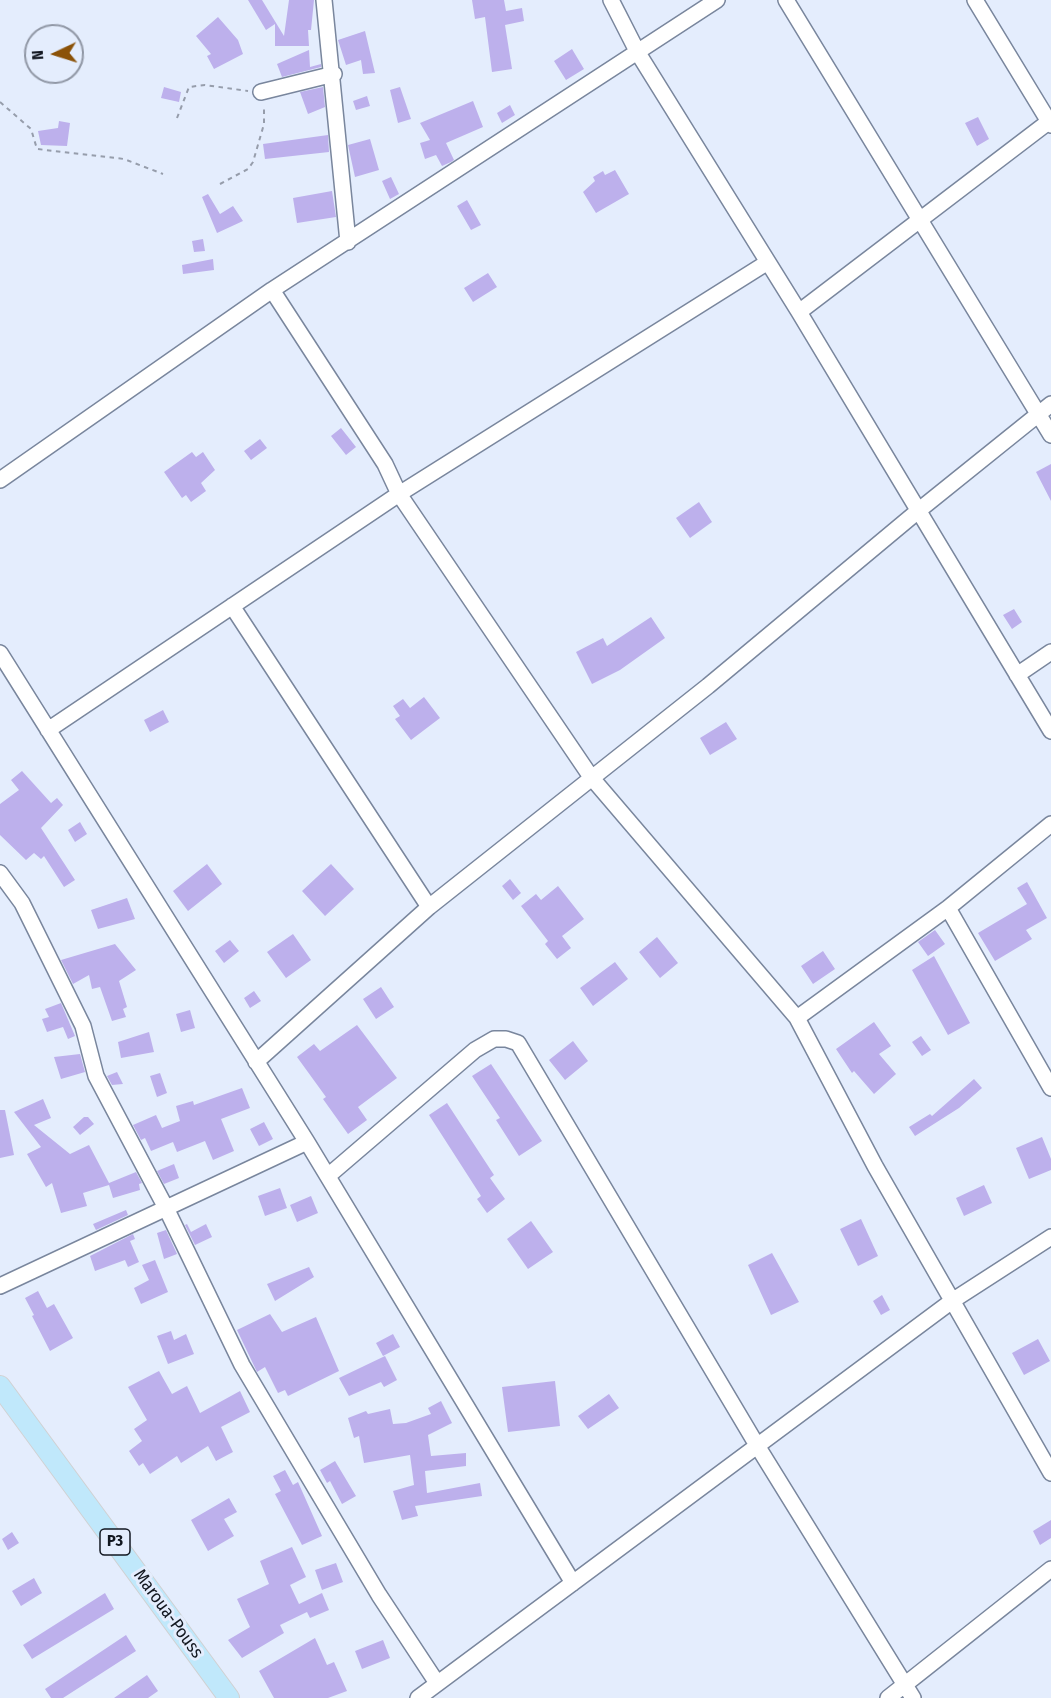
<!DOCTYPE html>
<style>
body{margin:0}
#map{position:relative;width:1051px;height:1698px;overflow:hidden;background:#e4edfd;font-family:"Fira Sans Condensed",sans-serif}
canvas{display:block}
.north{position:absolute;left:24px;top:24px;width:60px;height:60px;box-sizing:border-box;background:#e4edfd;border:2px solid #9097a5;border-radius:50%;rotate:266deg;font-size:16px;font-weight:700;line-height:24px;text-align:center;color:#121720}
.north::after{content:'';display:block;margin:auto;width:21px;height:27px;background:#8b5208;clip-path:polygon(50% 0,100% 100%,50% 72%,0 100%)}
</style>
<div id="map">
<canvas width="1051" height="1698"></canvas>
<div class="north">N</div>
</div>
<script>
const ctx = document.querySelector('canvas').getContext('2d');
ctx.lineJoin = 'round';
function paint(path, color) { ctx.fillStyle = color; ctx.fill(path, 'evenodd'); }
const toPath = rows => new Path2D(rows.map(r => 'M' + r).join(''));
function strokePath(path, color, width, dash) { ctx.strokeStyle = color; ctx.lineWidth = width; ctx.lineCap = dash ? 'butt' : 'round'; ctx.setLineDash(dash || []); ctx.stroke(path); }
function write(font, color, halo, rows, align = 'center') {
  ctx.font = font + ' "Fira Sans Condensed",sans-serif'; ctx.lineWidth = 6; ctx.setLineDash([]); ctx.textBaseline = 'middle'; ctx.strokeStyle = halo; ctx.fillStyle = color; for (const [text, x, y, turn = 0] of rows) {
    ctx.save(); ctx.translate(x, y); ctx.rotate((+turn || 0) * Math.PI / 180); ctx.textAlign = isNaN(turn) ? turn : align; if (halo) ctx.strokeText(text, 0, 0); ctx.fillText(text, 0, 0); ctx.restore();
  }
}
const building = toPath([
 [248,0,262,0,284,36,289,0,314,0,311,30,308,30,309,46,275,46,275,24,266,30],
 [472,0,504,0,506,11,522,8,524,21,505,25,512,69,492,72,485,17,475,19],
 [218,17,238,40,243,54,214,69,207,56,211,54,196,36],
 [365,31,375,73,363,74,361,60,346,65,338,40],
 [572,49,584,69,566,80,554,61],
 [309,50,310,67,321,64,321,67,282,77,277,64],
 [164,87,181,92,179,102,161,98],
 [323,87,325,107,308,114,300,92],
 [400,87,411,119,398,123,390,90],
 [367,96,370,106,356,110,353,101],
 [473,101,483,127,446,143,454,160,451,162,442,166,436,155,425,159,420,143,430,140,420,123],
 [510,105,515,115,502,123,497,113],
 [978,117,989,139,977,146,965,123],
 [59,121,70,123,67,146,41,145,38,131,58,128],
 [328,135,329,152,265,159,263,144],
 [370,139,379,170,355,177,348,145],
 [615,170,629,194,596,213,583,192,595,181,593,177,603,171,605,175],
 [391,177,399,194,390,199,382,181],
 [332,191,336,217,297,223,293,198],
 [208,194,220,214,233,206,243,221,217,233,202,197],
 [467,200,481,225,471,230,457,206],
 [203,239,205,251,194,252,192,241],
 [213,259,214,270,183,274,182,265],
 [488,273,497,287,473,302,464,288],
 [341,428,356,447,346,455,331,436],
 [260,439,267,448,251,460,244,451],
 [192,452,196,457,203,452,215,470,201,483,206,491,191,502,186,495,182,498,164,472],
 [1051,464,1051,501,1036,472],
 [699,502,712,522,690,538,676,518],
 [1014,609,1022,622,1012,629,1003,615],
 [651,617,665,638,620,670,592,684,576,652,603,638,607,646],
 [424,697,440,718,411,740,395,719,400,716,393,706,403,699,410,708],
 [163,710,169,722,150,732,144,720],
 [726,722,737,739,710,755,700,738],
 [22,771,51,803,57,798,63,805,41,828,75,880,64,887,44,856,41,859,34,853,26,860,0,835,0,804,19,790,11,780],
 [80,822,87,834,75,842,68,830],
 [207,864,222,884,188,911,173,891],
 [331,864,354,889,325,916,302,891],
 [510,879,521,893,513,900,502,886],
 [1027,882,1047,918,1026,930,1032,939,995,961,978,933,1027,904,1017,888],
 [558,886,584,919,562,936,571,948,557,959,545,944,548,941,521,906,536,894,541,900],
 [127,898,135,919,98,929,91,910],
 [935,930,945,944,928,956,918,942],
 [293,934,311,960,286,978,267,952],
 [657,937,678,963,660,978,639,952],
 [230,940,239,951,224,963,215,951],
 [115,944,136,970,119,981,127,1007,123,1009,126,1017,112,1021,100,987,92,989,89,975,73,984,61,960],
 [823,951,835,969,813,984,801,966],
 [934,956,970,1023,948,1035,912,970],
 [615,962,628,979,593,1006,580,988],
 [381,987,394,1007,376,1019,363,999],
 [254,991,261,1001,250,1008,244,998],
 [61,1003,75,1036,68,1039,63,1027,47,1032,42,1019,49,1017,45,1009],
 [190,1010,195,1028,181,1032,176,1014],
 [874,1022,891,1046,879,1054,896,1074,874,1094,854,1071,852,1073,836,1049],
 [357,1025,397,1078,358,1107,367,1120,348,1134,323,1099,326,1097,297,1057,314,1044,320,1051],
 [149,1032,154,1052,121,1058,118,1042],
 [921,1036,931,1050,922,1056,912,1042],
 [573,1041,588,1061,565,1080,549,1060],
 [80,1054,85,1072,61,1079,54,1057],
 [491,1064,542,1141,519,1156,496,1120,500,1118,472,1076],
 [117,1072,123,1084,112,1085,107,1076],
 [160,1073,167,1093,157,1097,150,1076],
 [974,1079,982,1088,959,1108,915,1136,909,1127,930,1114,932,1116],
 [242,1088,250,1108,221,1119,234,1151,213,1160,205,1141,177,1152,173,1142,151,1151,145,1138,141,1140,133,1125,156,1115,162,1128,180,1121,176,1106,193,1101,194,1105],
 [43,1099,51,1118,34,1125,70,1154,89,1145,109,1183,136,1172,142,1183,139,1184,140,1190,113,1198,109,1185,83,1193,87,1206,61,1213,52,1183,46,1187,27,1154,41,1147,14,1112],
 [447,1103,494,1175,490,1178,505,1199,487,1213,477,1199,481,1196,429,1115],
 [0,1110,5,1110,14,1155,0,1158],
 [84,1117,88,1117,94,1124,80,1135,73,1127],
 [264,1122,273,1139,259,1146,250,1129],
 [1042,1137,1051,1159,1051,1170,1029,1179,1016,1148],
 [174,1164,179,1178,164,1184,157,1171],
 [984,1185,992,1203,964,1216,956,1198],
 [280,1188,287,1208,265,1216,258,1196],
 [311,1196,318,1213,297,1222,290,1205],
 [126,1210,128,1215,96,1230,93,1224],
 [861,1219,878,1256,858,1266,840,1229],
 [531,1221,553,1252,528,1269,507,1239],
 [187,1224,191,1232,206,1224,212,1237,195,1245,185,1225],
 [166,1230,177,1254,164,1259,157,1233],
 [133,1234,135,1239,130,1241,139,1262,128,1267,125,1260,95,1271,90,1256],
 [772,1253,799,1302,771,1315,748,1265],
 [155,1260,168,1292,141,1304,134,1288,149,1280,142,1265],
 [309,1267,314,1277,275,1301,267,1284],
 [38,1291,47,1308,54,1304,73,1338,50,1351,32,1316,34,1315,25,1298],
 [882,1295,890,1310,881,1315,873,1301],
 [270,1314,282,1332,316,1317,339,1371,288,1396,285,1390,278,1393,265,1367,257,1372,237,1330],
 [171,1331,174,1340,186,1334,194,1354,168,1364,157,1336],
 [393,1334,400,1347,383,1356,376,1343],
 [1038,1339,1050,1361,1024,1375,1012,1353],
 [385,1356,397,1380,384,1387,381,1382,349,1396,339,1378],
 [159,1371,172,1394,187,1386,200,1413,240,1391,250,1412,221,1427,233,1452,216,1461,208,1446,181,1463,177,1456,150,1474,143,1463,139,1466,129,1451,142,1441,134,1429,147,1420,128,1387],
 [555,1381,560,1426,508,1432,502,1387],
 [609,1394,619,1408,588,1429,578,1416],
 [441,1401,452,1423,428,1435,431,1456,466,1453,466,1466,425,1471,427,1493,480,1483,482,1496,415,1506,418,1516,402,1520,393,1491,414,1485,410,1455,364,1463,359,1436,354,1438,348,1418,366,1411,368,1414,390,1409,393,1424,406,1423,431,1414,428,1408],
 [335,1461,356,1496,342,1504,330,1481,327,1483,320,1470],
 [285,1470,293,1485,298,1482,322,1536,302,1545,275,1494,281,1491,273,1476],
 [229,1498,237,1512,224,1519,234,1536,208,1551,191,1520],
 [1051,1520,1051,1538,1040,1545,1033,1531],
 [12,1532,19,1543,8,1550,2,1539],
 [292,1547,306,1577,290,1585,299,1604,322,1593,329,1610,310,1618,307,1612,280,1625,284,1633,242,1658,228,1640,250,1627,237,1599,269,1584,260,1561],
 [336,1563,343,1582,322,1590,315,1570],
 [34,1578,42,1593,21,1606,12,1591],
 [105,1593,114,1609,32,1659,23,1645],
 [126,1635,136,1651,63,1698,51,1698,45,1689],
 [315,1638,327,1665,334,1662,347,1691,328,1698,274,1698,259,1671],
 [383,1640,390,1658,362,1669,355,1651],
 [147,1675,158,1691,148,1698,114,1698]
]);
const path = toPath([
 [0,102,31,129,37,149,124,159,163,174],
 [177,118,189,87,205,85,248,91],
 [220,184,248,169,253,162,264,124,264,105]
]);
const minor = toPath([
 [324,0,348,242],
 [611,0,638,53,799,312,1051,731],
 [786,0,1051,435],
 [975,0,1051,125],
 [261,92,334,74],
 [272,290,385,464,399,494,591,777,797,1018],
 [799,312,1051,120],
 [0,480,272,290,717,0],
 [232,606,429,907],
 [0,653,307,1142,573,1583],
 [1017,675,1051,652],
 [48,730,399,494,768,262],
 [1051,824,948,908,797,1018,875,1166,1051,1473],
 [0,873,22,903,83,1026,96,1076,166,1208,242,1365,379,1595,437,1683],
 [948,908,1051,1088],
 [256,1062,429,907,708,686,918,511,1051,404],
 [328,1176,475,1050,494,1039,506,1039,518,1043,758,1447,913,1698],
 [0,1286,307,1142],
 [418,1698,952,1301,1051,1237],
 [888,1698,1051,1569]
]);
const major = toPath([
 [0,1386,229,1698]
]);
const shields = [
 [115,1542,30]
];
const shieldNames = [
 ["P3",115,1542]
];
const streetNames = [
 ["Maroua-Pouss",168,1614,54]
];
paint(building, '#bdb0ec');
strokePath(minor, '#79869d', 18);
strokePath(major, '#d0d1d2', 22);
strokePath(path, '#969dab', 2, [4.5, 4.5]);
strokePath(minor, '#fff', 15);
strokePath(major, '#c0e8fb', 20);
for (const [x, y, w] of shields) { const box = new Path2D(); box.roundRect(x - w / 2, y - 13, w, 26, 4.5); ctx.fillStyle = '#e4edfd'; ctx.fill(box); strokePath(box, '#121720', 1.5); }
write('bold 16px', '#121720', null, shieldNames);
write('18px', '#121720', '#e4edfd', streetNames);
</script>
